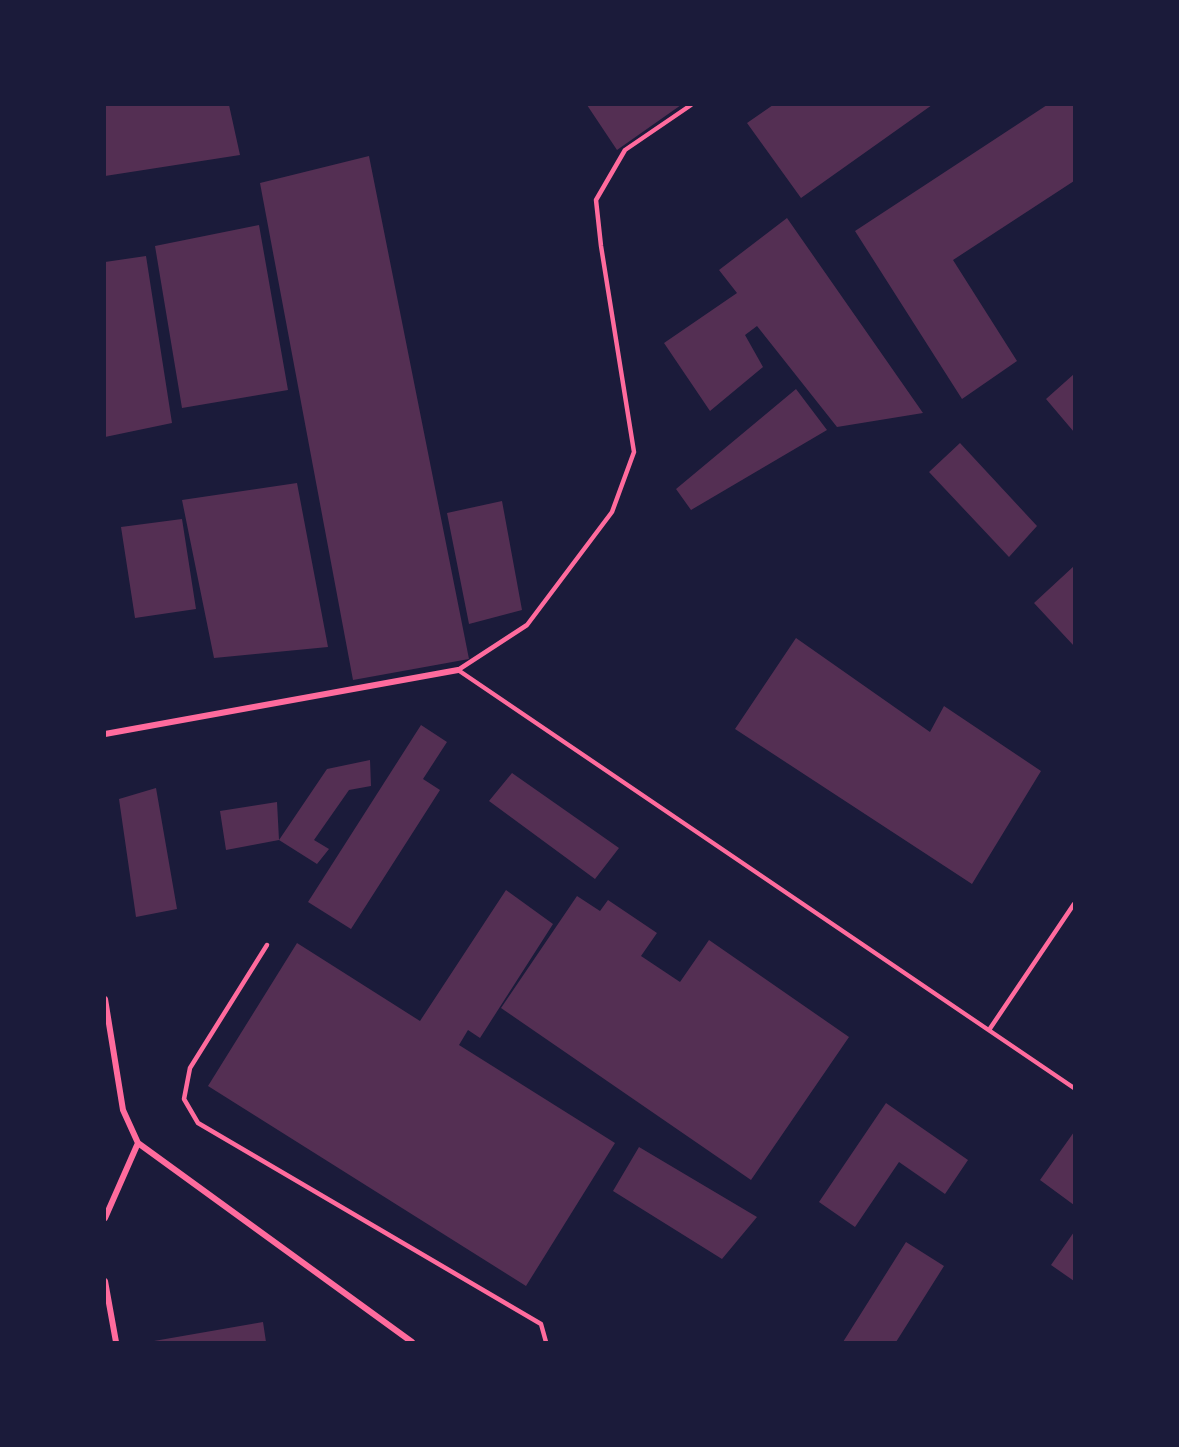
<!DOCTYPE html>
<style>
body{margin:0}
#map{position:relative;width:1179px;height:1447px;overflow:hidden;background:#1b1b3a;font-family:Cabin,sans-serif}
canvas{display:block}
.frame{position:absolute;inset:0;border:106px solid #1b1b3a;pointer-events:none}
</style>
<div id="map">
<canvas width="1179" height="1447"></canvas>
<div class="frame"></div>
</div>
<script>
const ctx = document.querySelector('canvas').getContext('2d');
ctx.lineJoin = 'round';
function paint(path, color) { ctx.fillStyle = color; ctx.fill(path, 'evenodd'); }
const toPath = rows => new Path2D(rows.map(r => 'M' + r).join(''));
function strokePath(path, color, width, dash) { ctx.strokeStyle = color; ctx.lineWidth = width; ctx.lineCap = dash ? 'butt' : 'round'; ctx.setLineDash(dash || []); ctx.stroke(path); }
const building = toPath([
 [105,105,229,105,240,155,105,176],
 [587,105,681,105,617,150],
 [773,105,932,105,801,198,747,123],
 [1047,105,1074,105,1074,181,953,260,1017,361,962,399,855,231],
 [369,156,469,659,353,680,260,183],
 [787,218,923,413,837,427,757,326,745,335,763,367,710,411,664,343,737,293,719,270],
 [259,225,288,390,182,408,155,246],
 [146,256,172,423,105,437,105,262],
 [1074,374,1074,432,1046,399],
 [796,389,827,430,691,510,676,489],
 [960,443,1037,526,1009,557,929,472],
 [297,483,328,647,214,658,182,500],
 [502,501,522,610,469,624,447,513],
 [182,519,196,609,135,618,121,527],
 [1074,566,1074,646,1034,603],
 [796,638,930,732,944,706,1041,771,972,884,735,729],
 [421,725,447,742,423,779,440,790,351,929,308,902],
 [370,760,371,786,349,790,314,840,329,849,317,864,279,840,327,769],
 [512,773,619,848,595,879,489,801],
 [156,788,177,909,136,917,119,799],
 [277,802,279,840,226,850,220,811],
 [506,890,553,924,480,1038,468,1030,459,1045,615,1143,526,1286,208,1086,297,943,420,1021],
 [577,896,600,911,608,900,657,933,641,956,680,982,709,940,849,1037,751,1180,501,1008],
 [886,1103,968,1160,945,1194,899,1162,855,1227,819,1202],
 [1074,1132,1074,1205,1040,1180],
 [639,1147,757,1217,722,1259,613,1191],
 [1074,1232,1074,1281,1051,1265],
 [906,1242,944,1266,896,1342,843,1342],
 [263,1322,266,1342,154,1342,154,1341]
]);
const service = toPath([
 [691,105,625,150,596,200,601,246,634,452,612,512,527,625,458,670,1074,1088],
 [267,945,190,1068,184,1099,198,1123,541,1324,546,1342],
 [989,1030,1074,904]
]);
const minor = toPath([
 [105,734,458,670],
 [105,999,123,1110,138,1143,412,1342],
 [105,1218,138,1143],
 [105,1281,116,1342]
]);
paint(building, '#542f53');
strokePath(service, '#ff6b9d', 4.5);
strokePath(minor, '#ff6b9d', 6);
</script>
